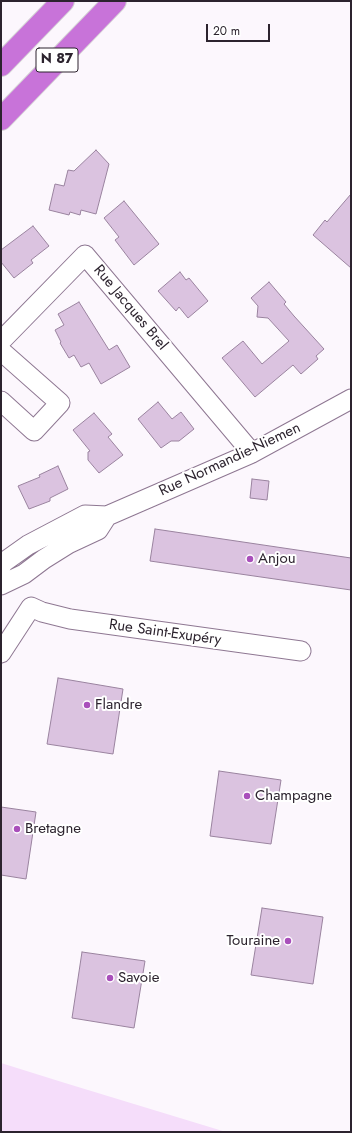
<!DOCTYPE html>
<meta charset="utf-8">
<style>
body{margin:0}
#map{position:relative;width:352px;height:1133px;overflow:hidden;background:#fcf7fd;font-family:Jost,sans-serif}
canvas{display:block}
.frame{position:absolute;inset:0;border:2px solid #2c232e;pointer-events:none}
.scale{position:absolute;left:206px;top:24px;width:64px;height:18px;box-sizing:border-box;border:2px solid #2c232e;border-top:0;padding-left:5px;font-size:12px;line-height:14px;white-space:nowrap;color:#2c232e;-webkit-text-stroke:3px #fff;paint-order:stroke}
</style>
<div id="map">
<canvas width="352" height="1133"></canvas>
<div class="frame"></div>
<div class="scale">20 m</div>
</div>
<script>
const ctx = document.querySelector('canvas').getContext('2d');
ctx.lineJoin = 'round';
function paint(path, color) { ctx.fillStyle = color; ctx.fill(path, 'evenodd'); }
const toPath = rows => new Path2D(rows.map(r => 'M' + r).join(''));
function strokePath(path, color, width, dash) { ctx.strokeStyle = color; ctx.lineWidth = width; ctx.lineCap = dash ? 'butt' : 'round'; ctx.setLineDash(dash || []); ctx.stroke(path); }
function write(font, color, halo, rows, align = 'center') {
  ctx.font = font + ' Jost,sans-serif'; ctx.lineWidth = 4; ctx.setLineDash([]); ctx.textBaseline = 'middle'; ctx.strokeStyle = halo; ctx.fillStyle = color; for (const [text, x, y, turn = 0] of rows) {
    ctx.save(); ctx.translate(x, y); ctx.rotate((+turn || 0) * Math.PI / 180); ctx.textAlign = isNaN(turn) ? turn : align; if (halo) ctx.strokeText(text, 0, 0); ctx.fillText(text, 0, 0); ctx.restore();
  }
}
const green = toPath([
 [1,1063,65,1083,226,1132,1,1132]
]);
const building = toPath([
 [96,150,109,164,96,214,81,210,80,215,70,212,69,215,49,210,55,184,64,186,68,170,74,171,96,150],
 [351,194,351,268,313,235,325,220,327,222,351,194],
 [124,201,159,244,134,265,115,240,119,237,104,218,124,201],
 [33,226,49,246,31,260,33,263,14,278,1,262,1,250,33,226],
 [180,272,186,280,189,278,208,301,188,318,179,307,176,311,158,291,180,272],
 [269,282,286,302,284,304,294,316,324,349,316,356,318,359,301,374,293,365,255,397,222,358,243,341,262,364,289,341,268,318,257,317,258,306,251,298,269,282],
 [79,302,109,350,117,345,130,367,101,384,89,363,81,367,74,355,69,358,60,343,61,342,55,330,64,325,58,314,79,302],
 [158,402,172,419,181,412,194,429,179,441,171,441,161,448,138,419,158,402],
 [94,413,112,434,108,437,123,455,99,473,88,460,88,452,90,451,73,430,94,413],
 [58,466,68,489,50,498,50,501,29,509,18,486,40,477,39,475,58,466],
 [252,479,269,481,267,500,250,498,252,479],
 [155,529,351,558,351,590,150,561,155,529],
 [58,678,123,689,113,754,47,744,58,678],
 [219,771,281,780,271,844,210,836,219,771],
 [1,807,36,812,26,879,1,875,1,807],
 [262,908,323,917,313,984,251,975,262,908],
 [82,952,145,961,134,1028,72,1018,82,952]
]);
const street = toPath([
 [1,341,85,255,252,453],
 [1,351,60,403,34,431,1,401],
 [1,566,4,562,28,545,85,515,107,516,252,453,351,399],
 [1,585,24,574,44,559,68,544,98,530,107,516],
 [1,653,31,607,42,612,70,619,301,651]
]);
const highway = toPath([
 [1,65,63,1],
 [1,119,115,1]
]);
const markers = [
 [250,559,4,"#a94fbb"],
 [87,705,4,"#a94fbb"],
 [247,796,4,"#a94fbb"],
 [17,829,4,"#a94fbb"],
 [288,941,4,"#a94fbb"],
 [110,978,4,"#a94fbb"]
];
const shields = [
 [57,60,42]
];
const shieldNames = [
 ["N 87",57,60]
];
const streetNames = [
 ["Rue Jacques Brel",130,308,50],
 ["Rue Normandie-Niemen",230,460,-25],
 ["Rue Saint-Exupéry",165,633,8]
];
const poiNames = [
 ["Anjou",258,559],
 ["Flandre",95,705],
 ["Champagne",255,796],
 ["Bretagne",25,829],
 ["Touraine",280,941,"right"],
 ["Savoie",118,978]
];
paint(green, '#f5ddfa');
paint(building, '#dbc3e0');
strokePath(building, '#9a839f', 1);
strokePath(street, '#8e7792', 21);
strokePath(highway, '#d5d3d5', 24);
strokePath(street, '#fff', 19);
strokePath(highway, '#c873d9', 22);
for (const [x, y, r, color] of markers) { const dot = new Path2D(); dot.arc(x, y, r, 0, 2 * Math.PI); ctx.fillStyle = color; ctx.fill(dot); strokePath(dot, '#fff', 1.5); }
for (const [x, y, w] of shields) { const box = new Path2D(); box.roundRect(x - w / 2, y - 12, w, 24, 3); ctx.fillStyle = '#fff'; ctx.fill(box); strokePath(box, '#2c232e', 1); }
write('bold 14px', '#2c232e', null, shieldNames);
write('15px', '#2c232e', '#fff', streetNames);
write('15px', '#2c232e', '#fff', poiNames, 'left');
</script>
